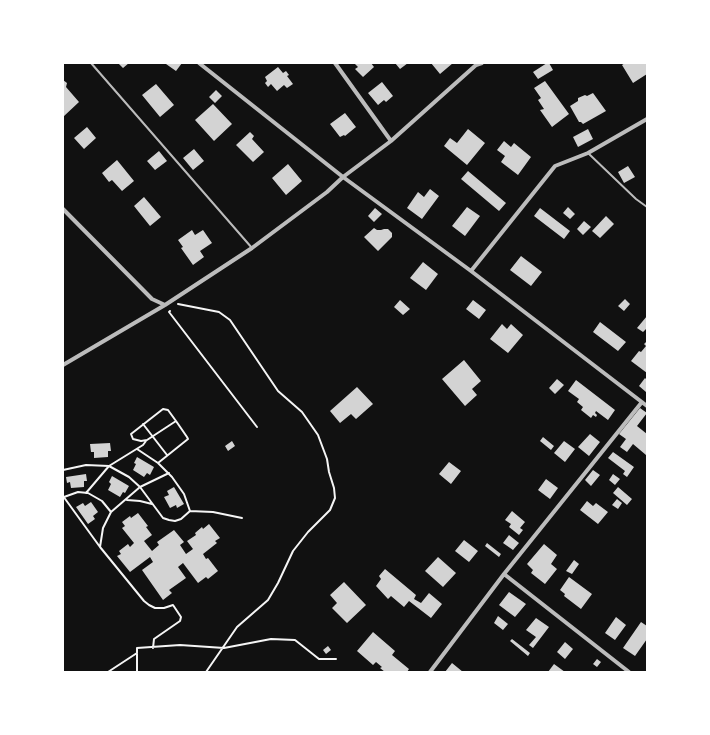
<!DOCTYPE html>
<style>
body{margin:0}
#map{position:relative;width:710px;height:735px;overflow:hidden;background:#111;font-family:Mulish,sans-serif}
canvas{display:block}
.frame{position:absolute;inset:0;border:64px solid #fff;pointer-events:none}
</style>
<div id="map">
<canvas width="710" height="735"></canvas>
<div class="frame"></div>
</div>
<script>
const ctx = document.querySelector('canvas').getContext('2d');
ctx.lineJoin = 'round';
function paint(path, color) { ctx.fillStyle = color; ctx.fill(path, 'evenodd'); }
const toPath = rows => new Path2D(rows.map(r => 'M' + r).join(''));
function strokePath(path, color, width, dash) { ctx.strokeStyle = color; ctx.lineWidth = width; ctx.lineCap = dash ? 'butt' : 'round'; ctx.setLineDash(dash || []); ctx.stroke(path); }
const building = toPath([
 [118,63,129,63,123,68],
 [167,63,182,63,176,71,166,64],
 [354,63,371,63,374,67,363,77,355,69,358,67],
 [395,63,408,63,400,69],
 [431,63,453,63,440,74],
 [547,63,549,63,553,70,538,79,533,72],
 [625,63,647,63,647,74,633,83,622,65],
 [278,67,283,73,286,71,289,75,287,76,293,84,287,88,284,85,277,91,271,84,268,87,265,83,267,81,265,77],
 [63,80,67,83,66,87,79,102,63,117],
 [545,81,569,114,552,127,540,110,544,109,538,100,541,98,534,88],
 [382,82,393,96,386,102,384,100,378,105,368,93],
 [156,84,174,105,160,117,142,95],
 [216,90,222,96,215,103,209,97],
 [593,93,606,111,583,124,581,122,579,122,570,106,578,101,578,98,585,95,587,96],
 [213,104,232,124,214,141,195,120],
 [345,113,356,127,345,136,344,135,340,137,330,124],
 [87,127,96,138,84,149,74,138],
 [468,129,485,143,467,165,444,146,450,138,457,143],
 [588,129,593,139,578,147,573,137],
 [250,132,254,136,252,139,264,152,253,162,236,145],
 [504,141,511,147,514,143,531,157,518,175,501,162,505,156,497,150],
 [194,149,204,161,193,170,183,158],
 [159,151,167,161,155,170,147,161],
 [117,160,134,181,122,191,112,180,109,182,102,173],
 [288,164,302,181,286,195,272,178],
 [628,166,635,177,624,183,618,172],
 [468,171,506,203,499,211,461,179],
 [430,189,439,196,422,219,407,208,418,192,424,197],
 [144,197,161,217,150,226,134,206],
 [467,207,480,216,465,236,452,226],
 [568,207,575,214,570,219,563,213],
 [375,208,382,214,374,222,368,216],
 [540,208,570,231,564,239,534,216],
 [606,216,614,224,600,238,592,231],
 [584,221,591,227,583,235,577,229],
 [374,228,377,230,381,230,384,229,388,229,392,233,392,237,378,251,364,237],
 [192,230,195,235,203,230,212,243,200,251,204,257,193,265,181,248,183,247,178,240],
 [521,256,542,272,531,286,510,270],
 [423,262,438,274,426,290,410,278],
 [625,299,630,304,624,311,618,306],
 [400,300,410,309,403,315,394,307],
 [473,300,486,310,479,319,466,309],
 [647,316,647,331,646,329,643,332,637,328],
 [600,322,626,342,618,351,593,332],
 [502,324,507,329,511,324,523,335,508,353,490,339],
 [647,341,647,373,631,361,639,351,641,352,646,346,644,344],
 [464,360,481,381,472,389,477,395,465,406,442,379],
 [645,378,647,380,646,392,639,386],
 [557,379,564,385,555,394,549,388],
 [576,380,615,410,608,420,596,411,595,413,597,415,596,417,593,415,591,418,581,410,583,407,577,402,579,399,568,391],
 [357,387,373,404,356,419,351,414,340,423,330,411],
 [640,408,647,413,637,426,647,434,646,455,633,444,627,452,620,447,626,439,619,434],
 [590,434,600,442,589,456,578,447],
 [543,437,554,446,551,450,540,441],
 [232,441,235,446,228,451,225,446],
 [564,441,575,449,565,462,554,453],
 [110,443,111,451,108,451,108,457,94,458,94,452,91,452,90,444],
 [613,452,634,467,627,477,623,474,625,471,608,458],
 [137,457,154,467,150,475,147,473,144,477,133,470,136,464,134,463],
 [449,462,461,471,451,484,439,474],
 [593,470,600,475,591,486,585,480],
 [86,474,87,481,84,481,84,487,71,488,70,482,67,483,66,477],
 [613,474,620,479,615,485,609,480],
 [112,476,129,486,125,493,123,492,120,497,108,490,111,484,109,482],
 [546,479,558,488,550,499,538,490],
 [174,487,184,504,177,508,176,505,170,508,164,497,169,495,167,491],
 [618,487,632,499,627,505,613,493],
 [617,499,622,503,618,509,612,505],
 [587,501,593,506,596,503,608,512,598,524,580,510],
 [91,502,98,512,93,516,95,519,88,524,76,507,83,503,85,506],
 [512,511,525,522,520,528,523,530,519,535,509,527,511,524,505,520],
 [138,513,148,526,146,527,152,535,144,541,152,551,159,545,157,542,174,530,184,542,180,545,186,554,193,549,187,541,196,535,195,533,202,527,203,529,209,524,220,538,215,541,217,543,203,554,206,559,208,558,218,571,208,579,206,577,198,583,183,563,178,567,186,578,169,590,172,593,163,600,142,570,153,562,150,557,130,572,117,556,121,554,119,551,128,544,130,547,134,543,122,528,125,526,122,522,130,516,131,518],
 [509,535,519,543,513,550,503,543],
 [464,540,478,551,469,562,455,551],
 [487,543,501,554,499,557,485,546],
 [544,544,557,555,551,564,557,569,545,584,531,573,533,570,527,564],
 [438,557,456,573,443,587,425,571],
 [574,560,579,564,572,574,566,571],
 [385,569,416,595,414,599,421,603,429,593,442,604,431,618,409,601,404,607,391,596,388,599,376,586,381,579,379,576],
 [569,577,592,594,581,609,564,596,565,594,560,590],
 [344,582,366,605,347,623,332,608,337,603,330,595],
 [509,592,526,604,515,617,499,605],
 [498,616,508,624,503,630,494,623],
 [616,617,626,625,615,640,605,633],
 [536,618,549,627,533,648,529,645,536,637,526,630],
 [641,622,647,626,647,639,635,656,623,648],
 [373,632,395,651,392,655,409,669,407,672,385,672,380,668,382,667,376,662,373,665,357,651],
 [512,639,530,653,528,656,510,641],
 [565,642,573,649,565,659,557,652],
 [328,646,331,650,326,654,323,650],
 [597,659,601,662,597,667,593,664],
 [452,663,463,672,445,672],
 [554,664,565,672,548,672]
]);
const path = toPath([
 [178,304,219,312,230,320,278,391,302,412,318,435,327,459,329,472,334,488,335,498,330,510,308,532,293,551,278,583,268,600,237,627,206,672],
 [170,311,169,312,257,427],
 [143,424,167,455],
 [137,449,158,463,172,477,184,494,190,511],
 [158,463,188,439,187,437,176,421,168,410,163,409,131,434,133,439,141,441,147,440,176,421],
 [63,470,86,465,109,466,129,477,140,487,163,518,169,520,175,521,181,519,190,511],
 [86,493,109,466,143,445,146,441],
 [63,496,100,547,144,601,149,605,155,608,164,608,173,605,181,617,180,621,154,639,153,648],
 [64,497,78,492,88,493,102,501,111,512],
 [127,500,140,501,152,504],
 [190,511,213,512,242,518],
 [100,547,103,528,111,512,140,487,169,473],
 [108,672,137,653],
 [137,672,137,648,180,645,224,648,271,639,295,640,319,659,336,659]
]);
const service = toPath([
 [91,63,252,248],
 [588,153,636,199,647,207]
]);
const minor = toPath([
 [199,63,343,177,471,271,647,406],
 [335,63,391,141],
 [63,209,152,299,165,305],
 [471,271,555,166,588,153,647,119],
 [63,365,165,305,252,248,327,192,343,177,391,141,476,65,482,63],
 [504,574,629,672],
 [430,672,504,574,642,402]
]);
paint(building, '#d3d3d3');
strokePath(path, '#f5f5f5', 2);
strokePath(service, '#bcbcbc', 2);
strokePath(minor, '#bcbcbc', 4);
</script>
